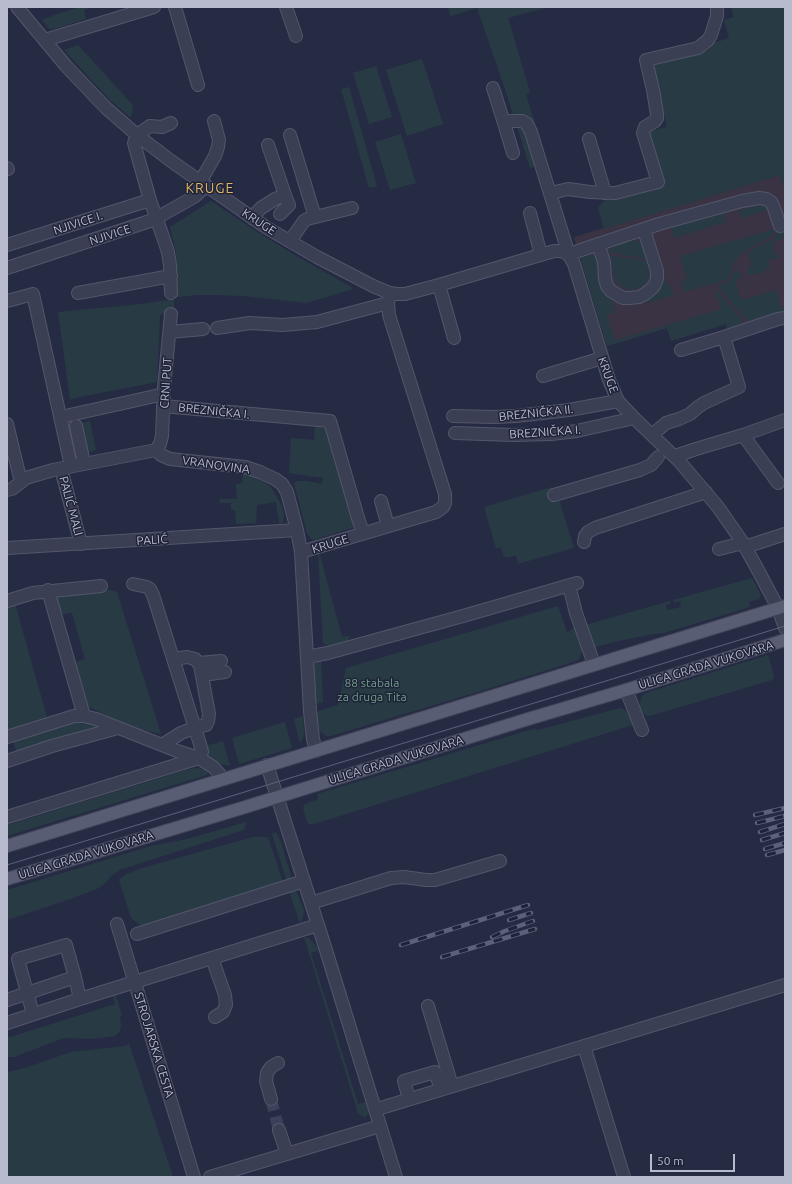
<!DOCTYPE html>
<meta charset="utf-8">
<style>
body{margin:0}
#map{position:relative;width:792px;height:1184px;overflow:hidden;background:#262b44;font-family:Ubuntu,sans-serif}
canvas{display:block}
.frame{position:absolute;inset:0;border:8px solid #b8bbcd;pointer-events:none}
.scale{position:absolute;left:650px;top:1154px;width:85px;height:18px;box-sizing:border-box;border:2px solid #b8bbcd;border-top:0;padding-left:5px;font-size:12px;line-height:14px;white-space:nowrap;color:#b8bbcd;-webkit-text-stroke:3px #1f2339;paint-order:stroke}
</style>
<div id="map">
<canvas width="792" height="1184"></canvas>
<div class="frame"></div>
<div class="scale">50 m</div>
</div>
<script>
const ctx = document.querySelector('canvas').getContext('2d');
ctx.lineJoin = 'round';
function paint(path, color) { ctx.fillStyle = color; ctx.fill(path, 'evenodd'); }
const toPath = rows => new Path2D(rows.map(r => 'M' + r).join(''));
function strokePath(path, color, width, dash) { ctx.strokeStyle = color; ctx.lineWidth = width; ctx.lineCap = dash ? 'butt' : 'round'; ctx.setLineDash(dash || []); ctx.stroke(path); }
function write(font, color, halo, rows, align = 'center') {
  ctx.font = font + ' Ubuntu,sans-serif'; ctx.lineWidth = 3; ctx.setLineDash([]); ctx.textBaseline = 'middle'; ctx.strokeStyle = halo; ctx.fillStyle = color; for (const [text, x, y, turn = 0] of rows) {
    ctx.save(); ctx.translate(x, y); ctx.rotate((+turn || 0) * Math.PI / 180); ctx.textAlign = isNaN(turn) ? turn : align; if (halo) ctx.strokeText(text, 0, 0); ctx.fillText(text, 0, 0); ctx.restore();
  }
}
const medical = toPath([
 [780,175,785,189,785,316,729,333,726,324,671,341,667,328,607,346,574,237]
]);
const green = toPath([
 [81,7,93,7,84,10,86,19,58,28,49,29,42,20,57,14],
 [448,7,549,7,508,18,530,92,526,94,546,161,545,163,530,168,507,95,477,8,450,16],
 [731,7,785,7,785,189,780,175,604,229,598,208,604,201,655,186,649,131,667,127,652,66,708,50,714,43,729,38,724,20,734,17],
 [78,45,132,104,133,108,132,114,130,117,110,100,64,50],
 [422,59,443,124,407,136,386,70],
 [376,66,392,117,369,124,353,73],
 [349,87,377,186,369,188,341,89],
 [401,134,416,183,390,190,375,142],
 [211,201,262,235,293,254,351,287,353,289,307,303,244,296,214,295,197,295,177,297,177,266,176,252,170,227],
 [763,205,766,207,768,210,742,218,739,210],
 [724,213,726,222,674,238,671,225],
 [774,229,775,233,773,236,752,246,737,258,733,265,729,278,722,281,684,292,681,281,687,279,680,256],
 [785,231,785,235,782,236,783,239,772,243,776,256,780,255,780,257,768,261,770,268,763,270,763,272,749,276,747,269,750,267,751,265,748,253,757,246,773,240,779,233],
 [634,240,642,243,646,259,608,252,612,246],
 [589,254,594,256,596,259,602,280,610,294,615,312,607,315,615,340,721,309,714,287,746,325,729,333,726,324,671,341,667,328,607,346,581,260,583,256],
 [608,255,647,261,650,272,649,279,647,282,641,287,634,290,626,289,619,285,615,279],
 [740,271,742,278,735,280,741,300,776,290,781,308,785,307,785,310,748,321,744,317,743,317,718,286,729,281,732,278,734,272],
 [663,274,667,285,670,285,673,295,648,303,646,297,660,275],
 [174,299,174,312,160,315,157,382,70,399,58,312,141,304],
 [90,421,96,450,88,452,81,423],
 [315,427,326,428,355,527,314,540,311,539,307,533,294,483,298,481,307,481,322,484,323,478,289,473,291,438,314,440],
 [243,472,250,474,270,486,281,504,284,515,283,523,279,523,276,502,257,505,256,523,236,524,235,510,231,510,231,503,220,503,219,499,237,499,236,484,242,483],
 [552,487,555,497,558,496,574,548,518,564,516,555,507,558,506,556,504,557,501,547,496,548,484,507],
 [318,554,320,555,342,637,350,636,347,643,336,646,327,645,323,643],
 [752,578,761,595,759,599,749,602,750,607,664,633,653,634,614,642,582,651,579,659,576,661,484,690,331,736,326,736,319,730,317,726,316,712,338,705,346,668,558,606,567,632,571,631,571,629,670,601,671,604,666,605,667,610,681,607,680,601,674,603,673,600],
 [106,589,117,592,161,734,143,730,120,722,91,708,85,702,74,663,85,659,72,613,59,615,55,600,60,594,78,591],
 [7,604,15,604,47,717,7,730],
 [768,655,774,676,772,680,653,715,647,716,643,713,639,707,640,702,642,696,646,693],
 [321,660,323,702,316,704,312,667,316,662],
 [620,708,625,710,629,714,632,719,633,725,314,824,309,824,307,822,303,808,304,805,310,802,318,800,317,794,533,729,538,730],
 [303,716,304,733,303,738,300,743,294,719],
 [81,720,95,725,95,727,92,730,17,752,12,740],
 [285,722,292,748,239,764,232,738],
 [223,741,230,766,217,763,210,758,206,748,206,746],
 [198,768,207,771,208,773,207,775,7,836,7,825,189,769],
 [246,822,246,825,244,830,122,869,112,875,106,882,99,888,73,898,7,920,7,890,151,846,187,839],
 [276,832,281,842,291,876,290,879,287,882,272,834],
 [253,837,268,837,284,885,142,927,131,918,119,880,127,874,142,868],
 [288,889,295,890,298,895,304,910,303,917,300,923],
 [304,937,310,939,319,950,311,953,358,1104,366,1102,369,1111,366,1118,360,1115,358,1113],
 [113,996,116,996,122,1015,120,1016,121,1026,120,1031,115,1036,92,1039,67,1038,61,1039,14,1057,7,1057,7,1038,115,1004],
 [129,1044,137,1067,173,1177,7,1177,7,1072,25,1068,71,1052,125,1046]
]);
const minorTunnel = toPath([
 [271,1099,279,1130]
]);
const minor = toPath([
 [17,7,66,66,106,108,137,135,171,161,267,228,317,257,375,287,390,293,397,294,405,294,439,285,554,251,562,251,569,255,574,264,609,380,618,401,634,418,679,461,718,507,743,543,759,572,778,608,785,628],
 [175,7,198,85],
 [286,7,296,36],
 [45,40,154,7],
 [493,88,504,123],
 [290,135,315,217],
 [589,139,605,193],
 [513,153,504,123,511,121,522,121,527,124,531,132,569,255,578,251,659,224,742,201,759,198,766,199,771,202,774,208,780,226,785,225],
 [7,168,8,169],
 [200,182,215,156,218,147,219,140,214,121],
 [551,193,568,189,590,192,615,193,658,182,643,133,645,127,655,121,657,118,657,114,653,90,646,60,698,48,708,40,711,35,717,16,717,7],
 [530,213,541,255],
 [280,214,289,205,285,195],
 [253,219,257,212,261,208,275,199,285,195,268,145],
 [290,241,304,221,307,219,352,208],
 [598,244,604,262,605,279,607,286,611,291,623,298,629,298,639,297,645,294,650,290,654,286,657,279,657,271,644,230],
 [7,245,150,200],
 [7,268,153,220,194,197,206,186],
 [439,285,454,338],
 [78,293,171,276],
 [171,293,170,265,168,252,163,237,150,200,134,143,137,135,150,126,162,127,171,123],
 [7,301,33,294,71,466],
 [217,328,250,323,283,325,317,322,388,303],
 [170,332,203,329],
 [681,350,724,337],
 [543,376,602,358],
 [163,406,330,421,358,518,363,533],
 [453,416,495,417,516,416,569,410,618,401],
 [61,417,164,394],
 [7,424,19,474,23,480],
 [76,426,84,463],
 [455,433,513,435,551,434,577,431,634,418],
 [652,435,666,423,679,419,690,414,698,407,704,403,739,387,724,337,778,319,785,318],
 [743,435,778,483],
 [156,450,161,455,170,459,245,467,260,472,275,479,282,484,287,492,297,530,301,552,310,711,313,739,316,751],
 [156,450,160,444,162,436,164,388,171,314],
 [675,456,696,449,743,435,785,420],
 [61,469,81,544],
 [7,490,12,489,26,478,53,470,156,450],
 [554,495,640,470,651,465,658,457],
 [381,501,388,526],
 [584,542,585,536,588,532,595,528,706,492],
 [745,547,785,534],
 [7,548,297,530],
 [719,549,743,543],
 [301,552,436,512,443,507,445,503,445,494,389,315,388,303,390,293],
 [133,584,147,587,150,589,153,595,200,744,202,752,199,758],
 [569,585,576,613,594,664],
 [48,590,84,716],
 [7,601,33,593,101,586],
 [307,657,328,653,463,616,577,583],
 [199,663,221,661],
 [202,675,225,672],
 [626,690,642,730],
 [7,737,74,716,84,716,96,719,177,751,199,758,213,767,224,779],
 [162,745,181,733,194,728,206,725,208,721,209,714,200,665,195,659,187,657,173,659],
 [7,761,52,746,118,728],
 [267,765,325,947,396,1177],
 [7,817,199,758],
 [311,903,391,878,404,877,426,880,435,880,500,861],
 [117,924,194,1177],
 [137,934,304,881],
 [212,958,225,995,226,1005,223,1012,215,1017],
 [7,1000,75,977,80,999],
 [428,1006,452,1086],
 [33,1014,18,959,66,945,75,977],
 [7,1023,80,999,318,925],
 [584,1046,624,1177],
 [271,1099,266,1081,267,1073,271,1067,278,1063],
 [409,1099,404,1081,435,1072,441,1089],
 [375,1109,384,1107,785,985],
 [279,1130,287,1154],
 [210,1177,380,1126]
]);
const major = toPath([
 [7,846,785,606],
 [7,879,242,808,528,719,626,690,785,640]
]);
const tram = toPath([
 [7,865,785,626]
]);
const rail = toPath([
 [755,815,785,808],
 [757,823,785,816],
 [760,832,785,824],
 [762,840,785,833],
 [765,849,785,843],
 [767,855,785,850],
 [509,920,531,913],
 [492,937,505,931,533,921],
 [401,945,528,905],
 [442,957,535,929]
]);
const streetNames = [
 ["KRUGE",259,222,33],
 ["NJIVICE I.",78,223,-18],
 ["NJIVICE",110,235,-18],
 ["KRUGE",608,375,70],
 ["CRNI PUT",166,383,-86],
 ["BREZNIČKA I.",214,411,6],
 ["BREZNIČKA II.",536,413,-6],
 ["BREZNIČKA I.",545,432,-4],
 ["VRANOVINA",216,465,8],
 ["PALIĆ MALI",71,506,75],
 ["PALIĆ",152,540,-4],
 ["KRUGE",330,544,-17],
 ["ULICA GRADA VUKOVARA",706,665,-17],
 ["ULICA GRADA VUKOVARA",396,760,-17],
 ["ULICA GRADA VUKOVARA",86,855,-17],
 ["STROJARSKA CESTA",154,1045,73]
];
const parkNames = [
 ["88 stabala",372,683],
 ["za druga Tita",372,697]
];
const quarterNames = [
 ["KRUGE",210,188]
];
paint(medical, '#393344');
paint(green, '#283b45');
strokePath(minorTunnel, '#3c4159', 12, [12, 6]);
strokePath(minor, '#53566b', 14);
strokePath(major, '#41455a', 14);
strokePath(minor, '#3a3f54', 12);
strokePath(major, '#585d74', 12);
strokePath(tram, '#5c617b', 1);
strokePath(rail, '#5c617b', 4.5);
strokePath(rail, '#1f2339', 3, [9]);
write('12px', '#b8bbcd', '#1f2339', streetNames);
write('12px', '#6e9f85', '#1f2339', parkNames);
ctx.letterSpacing = '1px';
write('14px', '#dcb564', '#1f2339', quarterNames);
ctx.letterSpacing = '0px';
</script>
